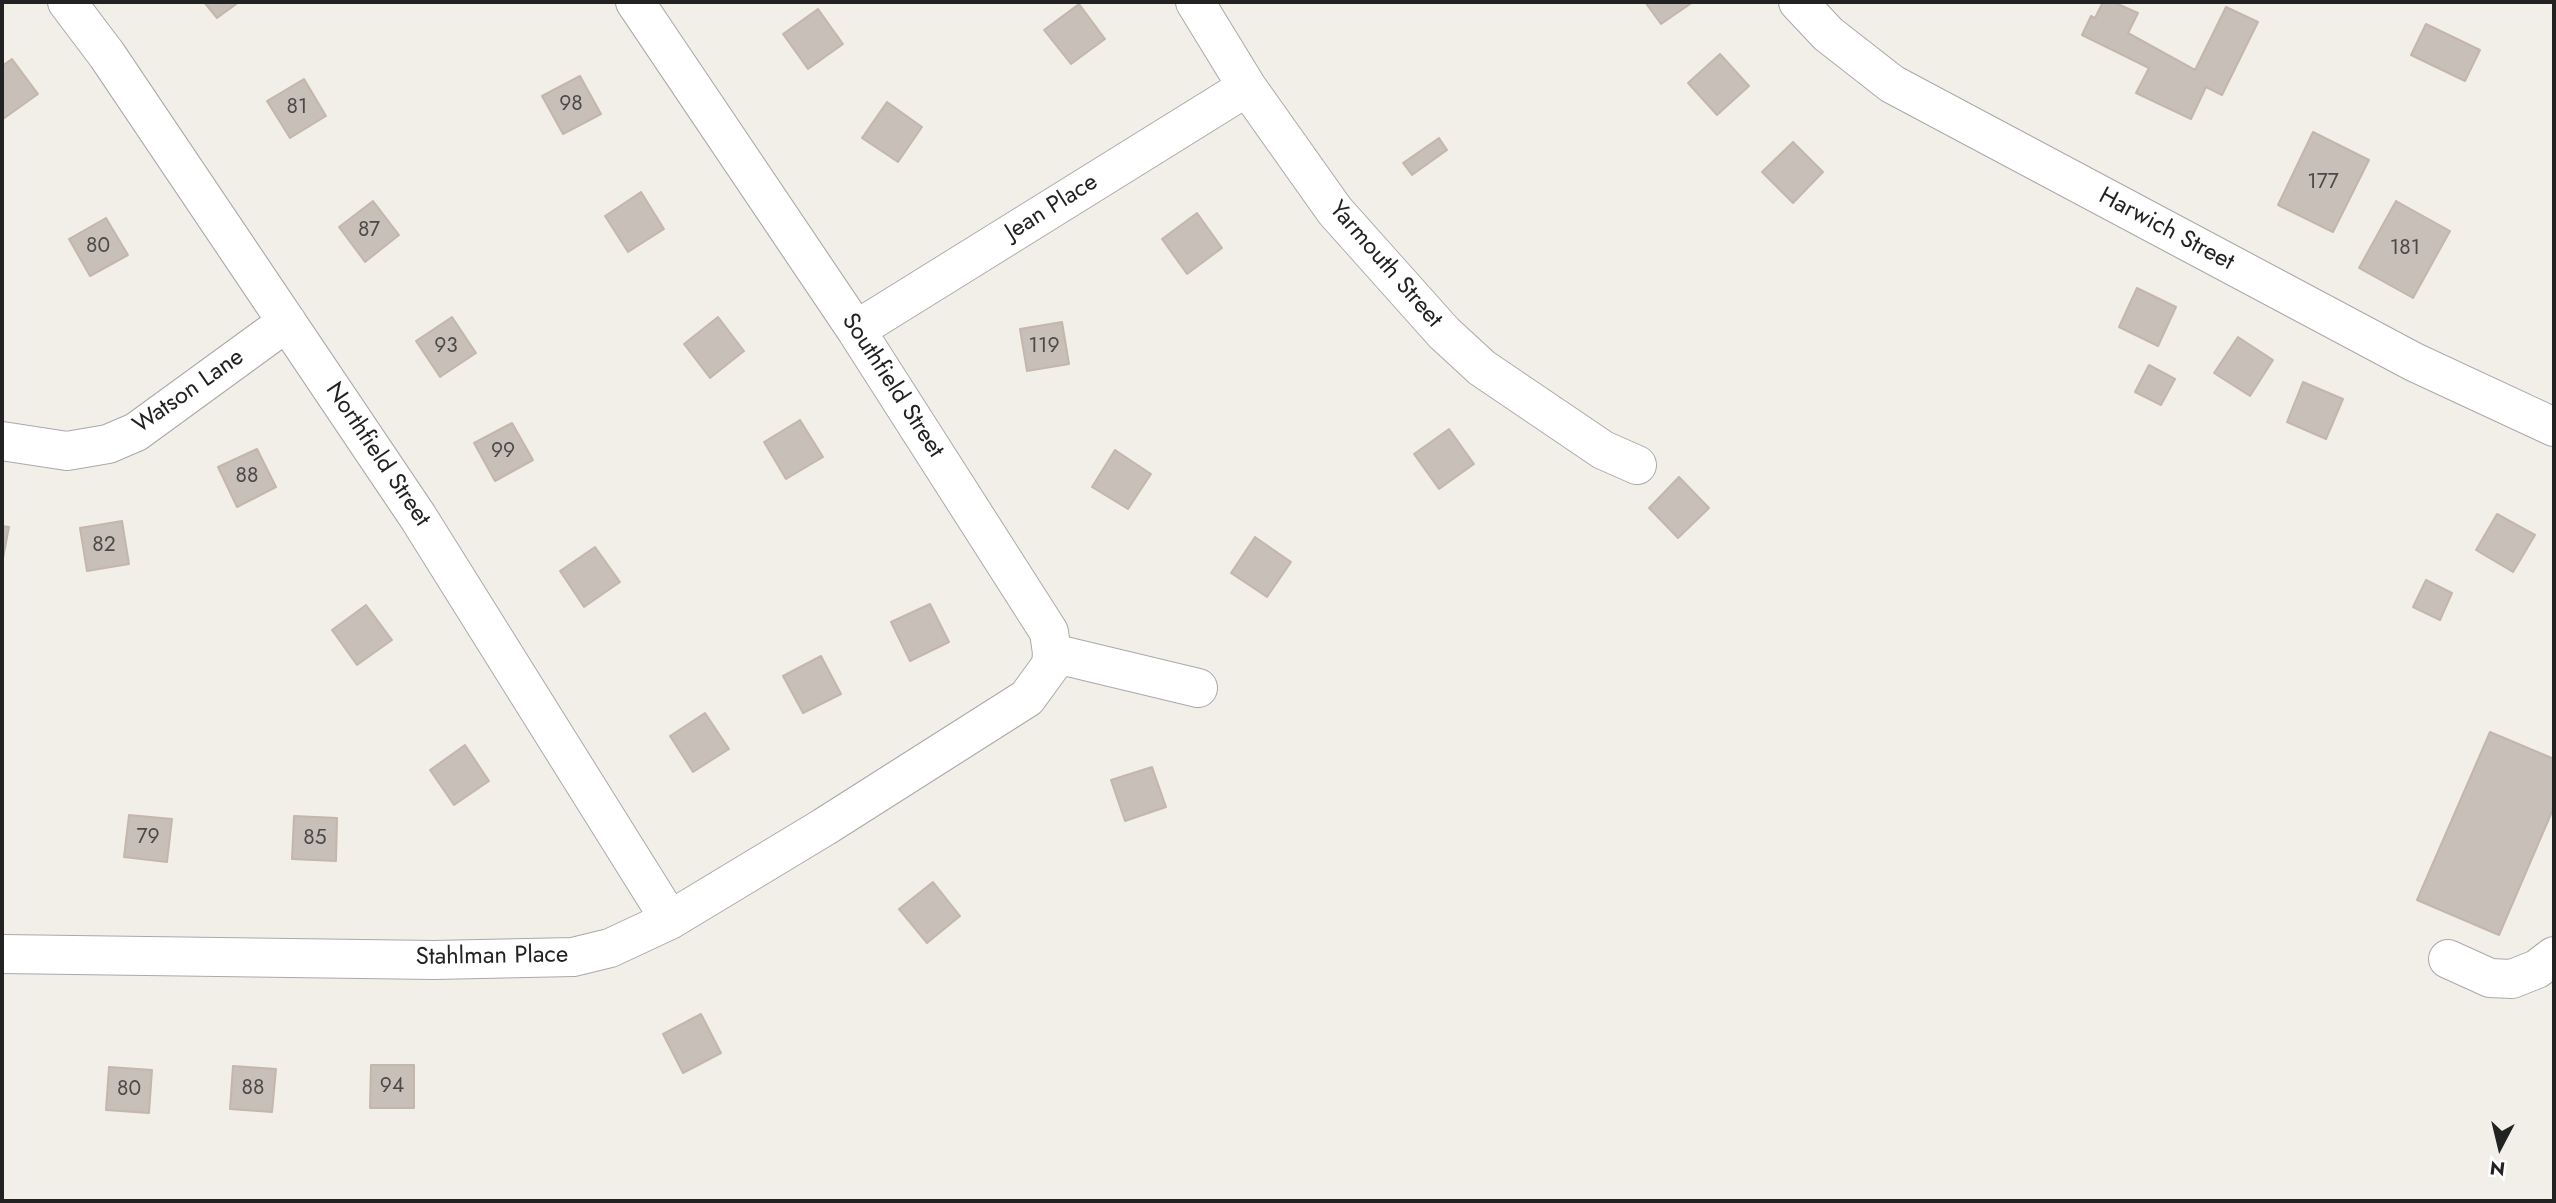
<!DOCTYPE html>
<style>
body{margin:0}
#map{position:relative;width:2556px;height:1203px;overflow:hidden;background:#f2efe9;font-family:Jost,sans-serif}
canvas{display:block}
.frame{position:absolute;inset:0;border:4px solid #222;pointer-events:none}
.north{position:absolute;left:2465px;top:1112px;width:70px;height:70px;-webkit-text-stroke:5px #fff;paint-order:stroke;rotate:187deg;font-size:19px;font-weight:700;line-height:28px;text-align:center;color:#222}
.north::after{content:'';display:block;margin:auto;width:24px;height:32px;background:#222;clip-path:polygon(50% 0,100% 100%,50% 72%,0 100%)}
</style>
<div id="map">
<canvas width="2556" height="1203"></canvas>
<div class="frame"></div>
<div class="north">N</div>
</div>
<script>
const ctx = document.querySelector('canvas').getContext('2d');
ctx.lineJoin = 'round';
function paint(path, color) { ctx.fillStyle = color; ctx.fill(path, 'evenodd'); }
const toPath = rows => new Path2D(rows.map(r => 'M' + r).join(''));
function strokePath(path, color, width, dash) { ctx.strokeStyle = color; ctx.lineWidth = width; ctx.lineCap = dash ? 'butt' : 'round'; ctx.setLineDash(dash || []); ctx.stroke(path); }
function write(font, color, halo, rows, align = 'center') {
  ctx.font = font + ' Jost,sans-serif'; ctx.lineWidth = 6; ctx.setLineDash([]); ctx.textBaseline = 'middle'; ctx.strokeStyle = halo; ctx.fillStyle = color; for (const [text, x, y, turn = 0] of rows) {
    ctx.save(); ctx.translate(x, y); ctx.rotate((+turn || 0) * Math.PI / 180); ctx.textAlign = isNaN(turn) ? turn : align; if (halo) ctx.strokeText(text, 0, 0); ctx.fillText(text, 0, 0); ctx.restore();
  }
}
const building = toPath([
 [204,2,239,2,217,18,204,2],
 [1645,2,1693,2,1661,24,1645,2],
 [2103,2,2113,2,2138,13,2128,33,2195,70,2226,7,2258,22,2222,95,2206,87,2191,119,2136,93,2149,68,2082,35,2091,16,2095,18,2103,2],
 [1079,4,1105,39,1071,64,1044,30,1079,4],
 [818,9,843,44,808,69,783,34,818,9],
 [2426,24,2480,50,2465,81,2411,55,2426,24],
 [1720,54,1749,86,1717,115,1688,83,1720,54],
 [12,59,38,94,3,119,2,66,12,59],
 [580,76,601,114,563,134,542,96,580,76],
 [304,79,326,116,290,138,267,101,304,79],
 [887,102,922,127,898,162,862,138,887,102],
 [2313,132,2369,160,2333,232,2278,205,2313,132],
 [1439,138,1447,150,1412,175,1403,163,1439,138],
 [1793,142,1823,172,1793,203,1762,172,1793,142],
 [641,192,664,229,628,252,605,216,641,192],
 [373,201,399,235,365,262,339,227,373,201],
 [2396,201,2450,231,2413,298,2359,268,2396,201],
 [1197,213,1222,248,1187,274,1162,239,1197,213],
 [106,218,128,255,90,276,69,239,106,218],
 [2137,288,2176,307,2158,346,2119,327,2137,288],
 [452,317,476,353,440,377,416,341,452,317],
 [718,317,744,351,710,378,684,344,718,317],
 [1062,322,1069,364,1027,371,1020,329,1062,322],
 [2238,337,2273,360,2250,396,2214,373,2238,337],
 [2149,365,2175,379,2161,405,2135,392,2149,365],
 [2303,382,2343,399,2326,439,2287,422,2303,382],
 [800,420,823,457,786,479,764,442,800,420],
 [512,423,533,460,495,481,474,443,512,423],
 [1449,429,1474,464,1439,489,1414,454,1449,429],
 [257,449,276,487,237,507,218,467,257,449],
 [1115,450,1151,474,1128,509,1092,487,1115,450],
 [1679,477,1709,508,1678,538,1649,508,1679,477],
 [2497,514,2535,535,2513,572,2476,550,2497,514],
 [122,521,129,564,87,571,80,528,122,521],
 [2,526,9,527,2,563,2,526],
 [1255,537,1291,562,1267,597,1231,573,1255,537],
 [595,547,620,582,584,607,560,571,595,547],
 [2426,580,2452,593,2440,620,2413,607,2426,580],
 [930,604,949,642,910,661,891,622,930,604],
 [366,605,392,640,357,665,332,630,366,605],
 [821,656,841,694,803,713,783,676,821,656],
 [705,713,729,749,693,772,670,736,705,713],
 [2490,732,2554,759,2554,807,2499,935,2417,900,2490,732],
 [465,745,489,781,454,805,430,770,465,745],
 [1152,767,1166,807,1125,821,1111,780,1152,767],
 [129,815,172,819,167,862,124,857,129,815],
 [294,816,337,818,336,861,292,859,294,816],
 [933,882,960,916,927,943,899,909,933,882],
 [701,1014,721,1053,683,1073,663,1034,701,1014],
 [371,1065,414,1065,414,1108,370,1108,371,1065],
 [233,1066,276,1069,272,1112,230,1109,233,1066],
 [109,1067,152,1070,149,1113,106,1110,109,1067]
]);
const minor = toPath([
 [67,2,107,55,418,517,670,920],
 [1195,2,1247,87,1335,211,1444,333,1482,368,1603,450,1637,465],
 [1798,2,1828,34,1892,84,2414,362,2554,427],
 [856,330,1247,87],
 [2,441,67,451,108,444,136,432,287,322],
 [1052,653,1198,688],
 [2,954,434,960,573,957,610,948,670,920,824,827,1027,698,1051,665,1052,653,1049,632,856,330,635,2],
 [2448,959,2490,978,2512,979,2537,969,2554,956]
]);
const numberNames = [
 ["98",571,105],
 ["81",297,108],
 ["177",2323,183],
 ["87",369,231],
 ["80",98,247],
 ["181",2405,249],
 ["93",446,347],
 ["119",1044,347],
 ["99",503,452],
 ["88",247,477],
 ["82",104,546],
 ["79",148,838],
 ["85",315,839],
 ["94",392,1087],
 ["88",253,1089],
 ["80",129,1090]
];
const streetNames = [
 ["Jean Place",1052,208,-32],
 ["Harwich Street",2166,230,28],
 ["Yarmouth Street",1385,265,49],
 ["Southfield Street",892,386,57],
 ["Watson Lane",189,392,-35],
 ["Northfield Street",377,455,56],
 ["Stahlman Place",492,957,-1]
];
paint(building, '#c7bfb8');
strokePath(building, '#c4b6ab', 2);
strokePath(minor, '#a9a9a9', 40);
strokePath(minor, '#fff', 38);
write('21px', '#4b4948', null, numberNames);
write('24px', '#222', '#fff', streetNames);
</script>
